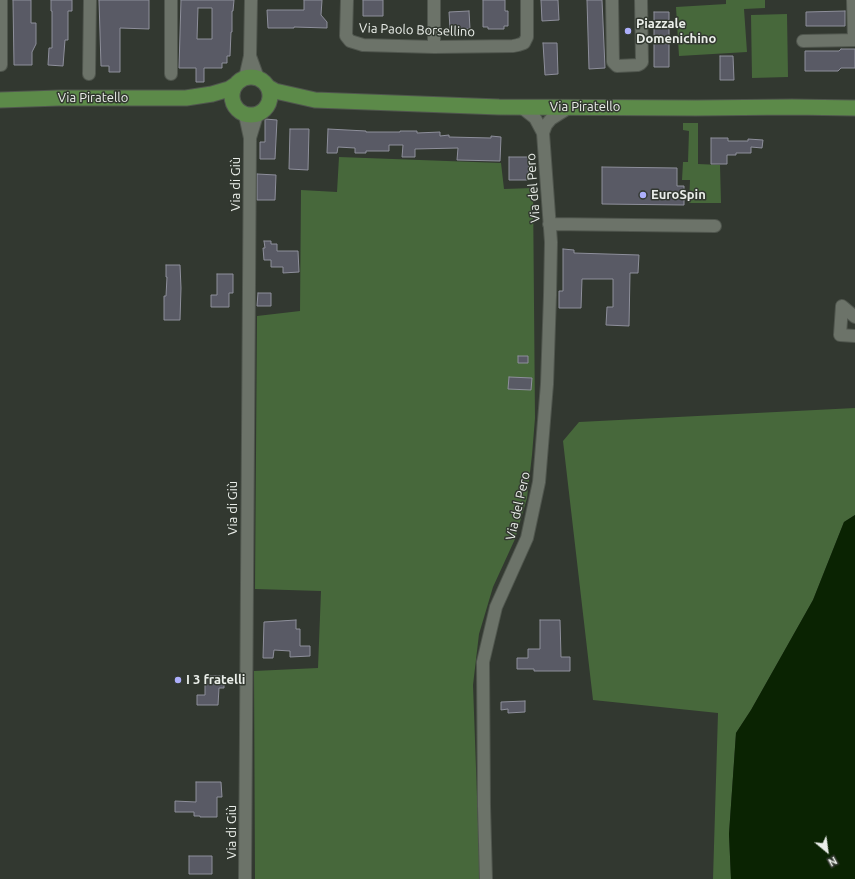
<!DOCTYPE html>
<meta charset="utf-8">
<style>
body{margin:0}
#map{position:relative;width:855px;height:879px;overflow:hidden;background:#323830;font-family:Ubuntu,sans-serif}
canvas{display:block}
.north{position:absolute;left:807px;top:831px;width:40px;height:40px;-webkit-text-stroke:3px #323830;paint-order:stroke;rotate:151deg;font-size:11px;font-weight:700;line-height:16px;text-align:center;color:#eaeee9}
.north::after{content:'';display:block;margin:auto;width:14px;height:18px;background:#eaeee9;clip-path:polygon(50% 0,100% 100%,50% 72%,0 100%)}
</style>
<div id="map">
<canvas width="855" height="879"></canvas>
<div class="north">N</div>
</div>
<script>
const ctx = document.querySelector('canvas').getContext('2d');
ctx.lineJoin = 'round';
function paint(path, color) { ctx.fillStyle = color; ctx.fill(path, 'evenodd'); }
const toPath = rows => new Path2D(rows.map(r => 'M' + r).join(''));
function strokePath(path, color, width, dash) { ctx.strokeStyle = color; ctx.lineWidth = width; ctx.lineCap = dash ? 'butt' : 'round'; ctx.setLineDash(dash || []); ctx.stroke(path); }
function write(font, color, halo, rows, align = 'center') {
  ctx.font = font + ' Ubuntu,sans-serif'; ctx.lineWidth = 3; ctx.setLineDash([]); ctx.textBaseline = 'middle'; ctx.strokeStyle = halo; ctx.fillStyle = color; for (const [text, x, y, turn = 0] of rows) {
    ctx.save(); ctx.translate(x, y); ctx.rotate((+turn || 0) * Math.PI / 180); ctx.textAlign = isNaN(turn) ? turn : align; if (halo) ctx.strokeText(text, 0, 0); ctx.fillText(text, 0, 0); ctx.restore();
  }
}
const green = toPath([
 [726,0,765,0,765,8,744,9,747,52,679,56,676,7,726,4],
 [787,14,788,77,752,78,751,15],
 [683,123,698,123,698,164,720,165,721,203,689,203,690,180,682,180,683,162,688,162,689,131,683,130],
 [339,157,501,163,504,189,533,188,535,418,532,455,527,498,515,539,493,587,479,634,473,685,480,879,255,879,254,671,318,668,321,591,255,589,257,316,300,311,301,190,337,192],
 [855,408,855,515,844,522,813,600,751,710,736,733,729,834,731,879,713,879,718,713,593,700,563,441,579,422]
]);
const water = toPath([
 [855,515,855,879,731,879,729,834,736,733,751,710,813,600,844,522]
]);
const building = toPath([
 [13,0,31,0,31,23,36,23,36,44,32,52,32,65,14,65,13,0],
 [51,0,72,0,72,11,68,11,68,40,65,40,63,66,48,65,49,48,52,48,52,11,51,11,51,0],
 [99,0,149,0,149,29,120,28,120,72,109,72,109,66,101,66,99,0],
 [181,0,234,0,233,11,232,11,232,32,231,32,230,56,227,56,227,63,222,63,222,68,204,68,204,82,196,82,196,68,179,68,181,0],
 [198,8,212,8,212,39,197,39,198,8],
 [304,0,322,0,321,15,327,22,327,28,294,27,294,28,268,28,267,10,304,10,304,0],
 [363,0,383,0,383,16,363,16,363,0],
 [483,0,505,0,505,11,508,11,508,26,504,26,504,29,488,29,488,27,483,27,483,0],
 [541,0,558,0,559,20,542,21,541,0],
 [587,0,602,0,605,68,589,69,587,0],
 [469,11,470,29,450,29,449,12,469,11],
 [845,11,845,26,806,26,806,12,845,11],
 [654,12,669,12,669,67,654,67,654,12],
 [543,43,557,43,558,74,545,75,543,43],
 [841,49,855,49,855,68,841,68,838,71,805,71,805,51,839,51,841,49],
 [720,56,733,56,734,80,720,80,720,56],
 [265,119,277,120,275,159,260,159,260,142,265,142,265,119],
 [290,129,309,129,308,170,289,169,290,129],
 [328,129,366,131,366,132,400,132,400,131,417,131,417,133,440,132,440,136,449,135,449,137,491,138,491,136,501,137,500,161,457,160,458,148,415,149,415,157,402,157,403,145,389,145,389,151,366,151,366,153,355,153,355,148,338,147,337,153,327,153,328,129],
 [711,138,728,138,728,141,748,141,748,139,763,140,762,148,751,147,751,153,736,153,736,155,727,155,727,164,711,164,711,138],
 [509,157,529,157,528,180,509,180,509,157],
 [602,167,677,168,677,186,684,186,684,205,602,204,602,167],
 [257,174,276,175,275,200,257,200,257,174],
 [264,241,271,241,271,244,277,244,277,251,298,251,299,272,283,273,283,267,271,267,271,260,264,260,263,248,265,248,264,241],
 [563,249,574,250,574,253,639,255,638,273,630,273,629,326,606,325,607,307,613,307,613,279,582,279,581,308,559,308,559,291,563,291,563,249],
 [166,265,180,265,181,288,180,320,164,320,164,296,166,296,167,277,166,277,166,265],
 [217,274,233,274,233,293,229,293,229,307,211,307,211,295,217,295,217,274],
 [258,293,271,293,271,306,257,306,258,293],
 [518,356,528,356,528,363,518,363,518,356],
 [509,377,532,378,531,390,508,389,509,377],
 [296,620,296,629,300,629,300,646,310,646,310,656,290,657,290,651,274,650,273,658,263,658,264,622,296,620],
 [540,620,560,620,561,657,570,657,570,671,534,671,534,669,517,669,517,658,528,658,528,649,540,649,540,620],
 [205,676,224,676,224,688,219,688,218,705,197,705,197,695,205,695,205,676],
 [525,701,525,712,508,713,508,709,501,710,501,702,525,701],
 [196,782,221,782,222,797,217,797,217,817,200,817,200,816,194,816,194,812,175,812,175,801,196,802,196,782],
 [189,856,212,856,212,874,189,874,189,856]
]);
const minor = toPath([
 [1,0,1,65],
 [347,0,346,36,350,41,363,45,434,47,513,46,518,45,524,43,527,37,527,0],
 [612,0,613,62,617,66,638,65,640,64,642,62,641,0],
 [853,0,854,40],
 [803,41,855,40],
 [434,47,434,0],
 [250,56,251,0],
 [89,74,90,0],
 [171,74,171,0],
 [245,78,250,56,258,78],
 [245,115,250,138,257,115],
 [543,133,546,125,551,119,570,107],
 [549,224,715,226],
 [855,317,842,306,840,335,855,336],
 [245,879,250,138],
 [486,879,484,806,483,662,496,607,527,538,539,482,547,384,550,295,551,242,543,133,535,118,521,107]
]);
const major = toPath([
 '232 96a19 19 0 1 1 38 0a19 19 0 1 1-38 0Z',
 [268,87,275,91,315,100,499,107,696,108,792,107,855,108],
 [0,100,59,98,186,98,212,94,229,89,235,85]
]);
const markers = [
 [628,31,4,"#adaffb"],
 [643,195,4,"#adaffb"],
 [178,680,4,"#adaffb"]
];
const poiNames = [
 ["Piazzale",636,24],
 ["Domenichino",636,39],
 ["EuroSpin",651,195],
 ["I 3 fratelli",186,680]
];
const streetNames = [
 ["Via Paolo Borsellino",417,30,2],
 ["Via Piratello",93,98],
 ["Via Piratello",585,107],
 ["Via di Giù",236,184,-90],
 ["Via del Pero",533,188,-94],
 ["Via del Pero",518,506,-77],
 ["Via di Giù",233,508,-90],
 ["Via di Giù",232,832,-90]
];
paint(green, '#47683b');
paint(water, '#0a2302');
paint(building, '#595a65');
strokePath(building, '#8e8f9b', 1);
strokePath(minor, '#50564e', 14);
strokePath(major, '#50564e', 17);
strokePath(minor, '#6c7369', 12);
strokePath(major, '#5c8a49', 15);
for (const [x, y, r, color] of markers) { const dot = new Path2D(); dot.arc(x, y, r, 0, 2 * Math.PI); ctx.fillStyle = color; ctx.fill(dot); strokePath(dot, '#323830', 1.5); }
write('bold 13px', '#eaeee9', '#323830', poiNames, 'left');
write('13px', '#eaeee9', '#323830', streetNames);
</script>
